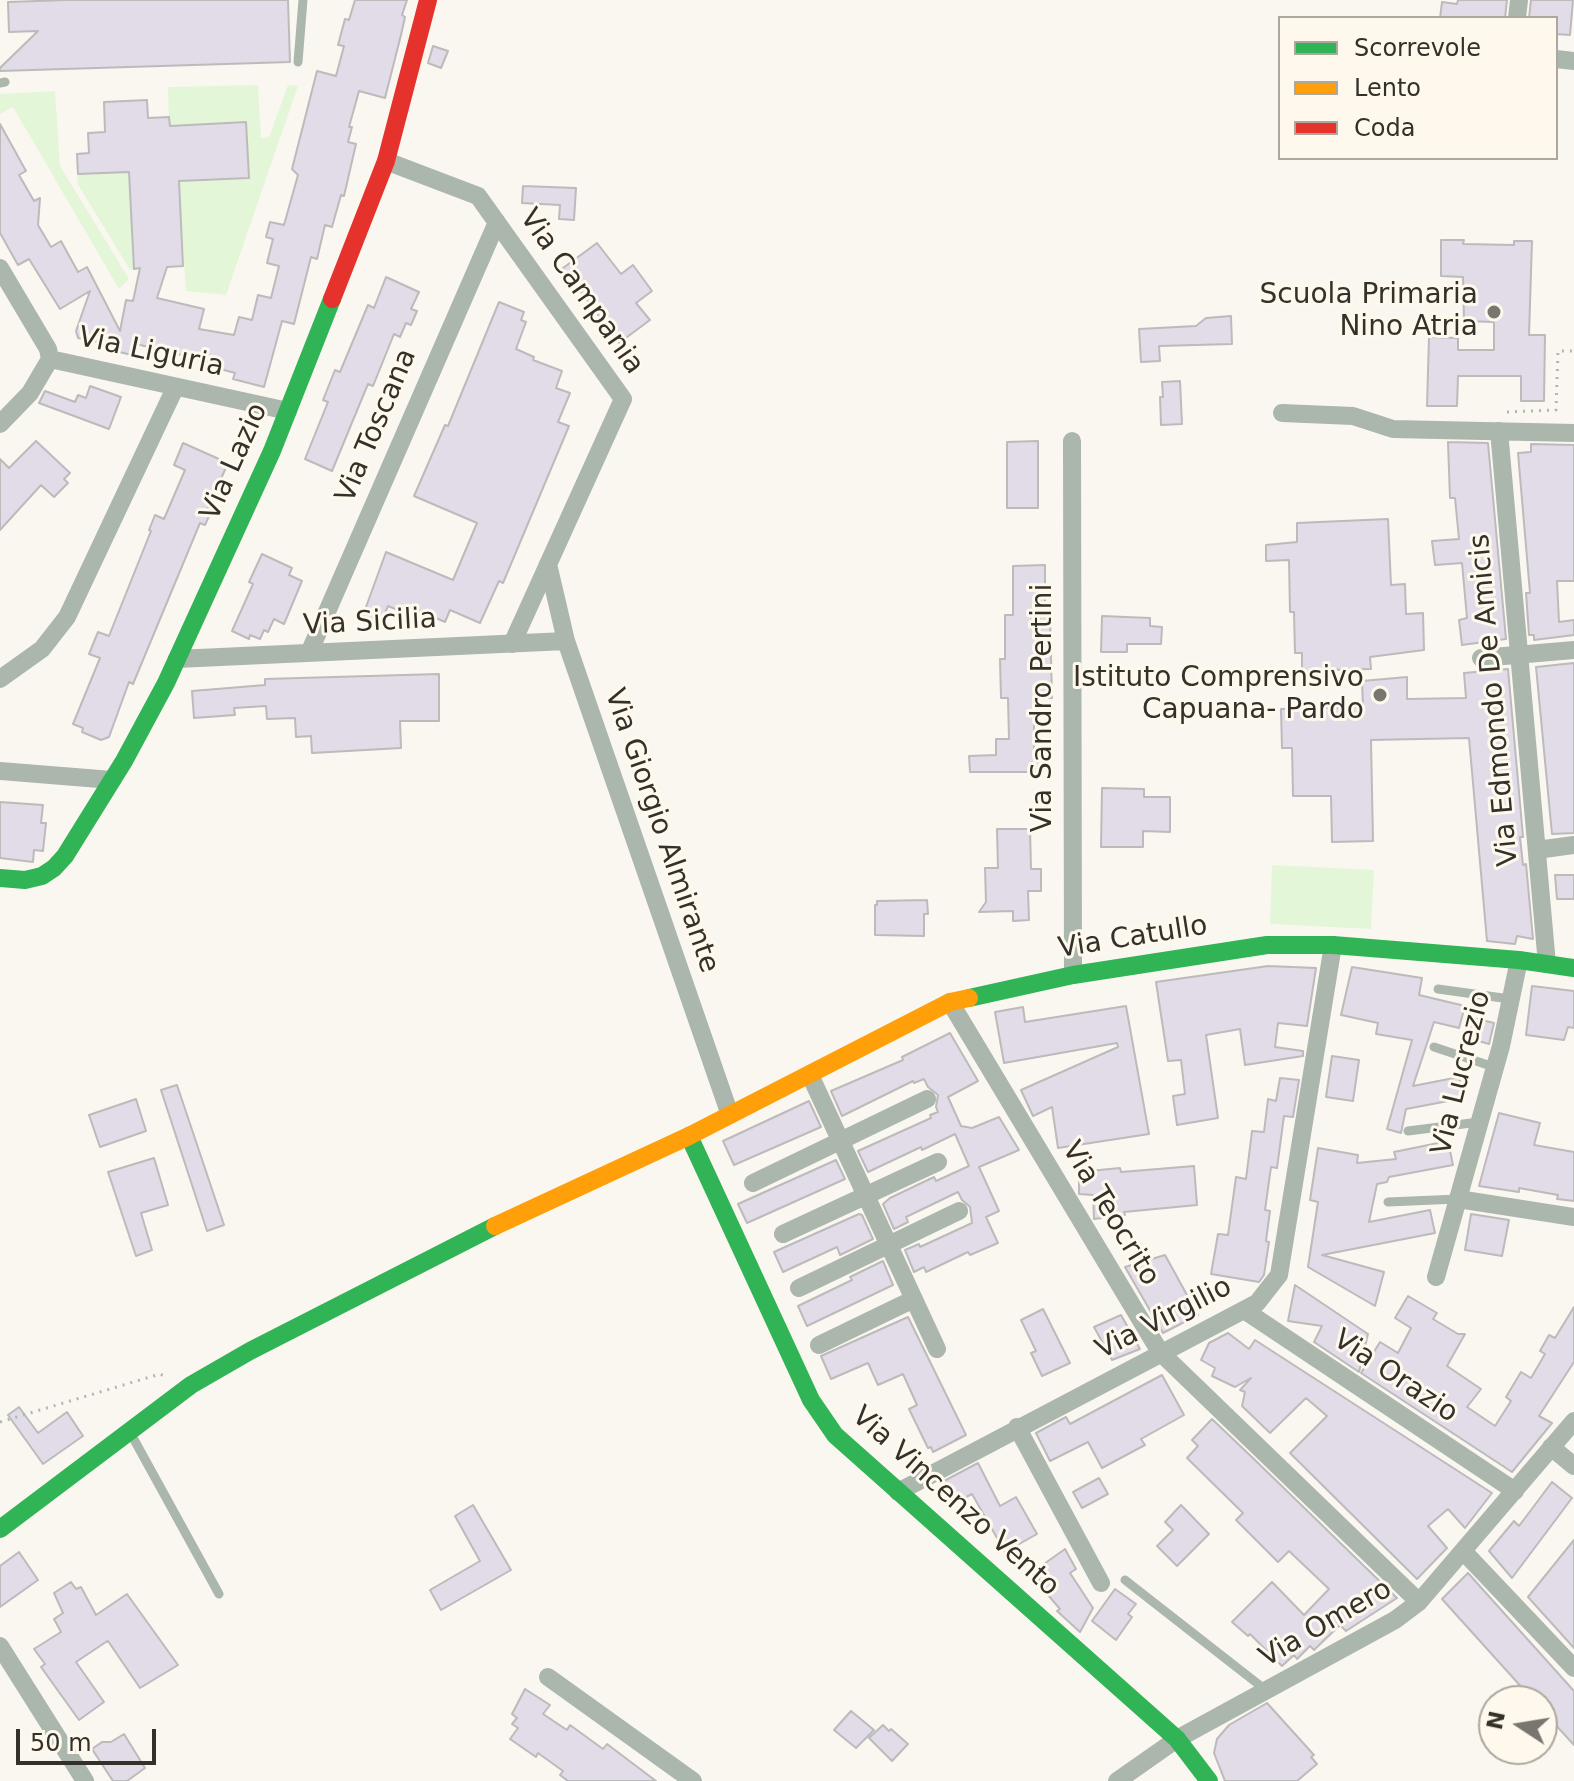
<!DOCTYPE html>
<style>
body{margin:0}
#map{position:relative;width:1574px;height:1781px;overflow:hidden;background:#faf7f1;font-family:"DejaVu Sans",sans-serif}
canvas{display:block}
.legend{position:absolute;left:1278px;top:16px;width:280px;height:144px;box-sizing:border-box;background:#fef8ed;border:2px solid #ada89f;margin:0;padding:10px 14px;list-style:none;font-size:24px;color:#34312a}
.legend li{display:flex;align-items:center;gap:16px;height:40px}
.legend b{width:40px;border:2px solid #ada89f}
.north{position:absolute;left:1478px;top:1685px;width:80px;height:80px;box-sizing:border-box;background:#fef8ed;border:2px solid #ada89f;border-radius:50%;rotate:282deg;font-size:22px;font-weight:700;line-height:32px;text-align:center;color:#34312a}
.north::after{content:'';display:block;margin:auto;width:28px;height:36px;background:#797670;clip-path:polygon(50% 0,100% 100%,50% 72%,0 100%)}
.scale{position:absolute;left:16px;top:1729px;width:140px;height:36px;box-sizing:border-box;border:4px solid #34312a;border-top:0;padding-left:10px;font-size:24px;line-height:28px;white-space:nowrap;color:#34312a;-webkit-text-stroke:6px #fef8ed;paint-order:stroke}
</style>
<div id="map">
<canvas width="1574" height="1781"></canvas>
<ul class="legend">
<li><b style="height:10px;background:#30b455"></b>Scorrevole</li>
<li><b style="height:10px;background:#ff9f0a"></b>Lento</li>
<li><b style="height:10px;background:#e5322d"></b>Coda</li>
</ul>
<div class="north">N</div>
<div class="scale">50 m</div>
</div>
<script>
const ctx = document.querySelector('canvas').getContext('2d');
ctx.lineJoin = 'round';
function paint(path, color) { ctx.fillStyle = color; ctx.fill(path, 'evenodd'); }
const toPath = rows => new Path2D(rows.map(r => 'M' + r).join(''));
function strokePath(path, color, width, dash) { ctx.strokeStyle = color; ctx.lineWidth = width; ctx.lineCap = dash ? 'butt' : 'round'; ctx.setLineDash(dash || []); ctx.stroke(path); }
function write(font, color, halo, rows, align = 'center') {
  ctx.font = font + ' "DejaVu Sans",sans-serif'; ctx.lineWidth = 6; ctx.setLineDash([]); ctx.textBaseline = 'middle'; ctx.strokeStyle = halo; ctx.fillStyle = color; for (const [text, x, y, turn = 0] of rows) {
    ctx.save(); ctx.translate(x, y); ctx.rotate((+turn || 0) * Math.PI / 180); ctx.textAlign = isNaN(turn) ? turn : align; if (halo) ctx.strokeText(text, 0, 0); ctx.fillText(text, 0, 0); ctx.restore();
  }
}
const green = toPath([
 [258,85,261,138,269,137,288,85,298,86,226,295,186,291,179,188,160,182,249,178,246,122,169,126,168,87],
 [55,91,60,166,129,279,119,289,13,107,0,114,0,94],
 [129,171,134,269,130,270,77,183,78,174],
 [1272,865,1374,870,1371,929,1270,924]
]);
const building = toPath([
 [65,0,288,0,290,62,0,71,0,68,38,31,9,32,8,2,65,0],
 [355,0,407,0,402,15,405,17,401,35,385,98,359,91,349,127,352,127,348,142,356,144,344,196,341,195,332,227,325,225,317,259,311,257,294,324,282,321,264,387,233,379,235,373,213,367,214,363,132,343,132,355,102,348,103,343,78,338,76,331,90,291,60,309,29,259,18,265,0,233,0,124,26,171,19,175,34,201,40,198,38,225,51,247,61,241,78,272,87,267,120,331,126,300,133,301,140,268,134,269,129,172,78,174,77,154,89,153,88,133,105,132,104,102,147,100,148,118,169,117,170,126,246,122,249,178,179,181,183,266,167,267,157,298,204,309,199,329,234,335,239,317,252,320,258,295,271,298,279,266,267,263,273,239,266,237,270,222,284,225,298,175,292,169,317,71,336,76,344,46,338,45,345,19,349,20,355,0],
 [1458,0,1507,0,1505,18,1440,18,1442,2,1457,4,1458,0],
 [1531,0,1573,0,1570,35,1556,34,1556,18,1529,18,1531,0],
 [433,46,448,51,441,68,428,63,433,46],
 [523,186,576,188,574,220,559,219,560,205,522,203,523,186],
 [1441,240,1464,240,1463,244,1514,245,1514,241,1532,241,1529,335,1545,335,1544,401,1521,401,1521,376,1458,376,1457,406,1427,406,1429,337,1458,338,1458,350,1494,350,1494,322,1464,321,1463,277,1441,276,1441,240],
 [597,243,621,274,633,265,652,291,636,303,650,320,619,343,563,268,597,243],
 [386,277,419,292,411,309,417,311,411,325,406,323,400,337,394,334,373,386,368,384,332,471,305,459,328,402,323,400,335,370,340,372,368,305,374,308,386,277],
 [499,302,524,312,521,320,526,322,516,349,534,357,533,360,562,371,556,388,570,393,558,422,569,426,503,583,499,581,480,623,450,610,445,622,418,610,415,617,388,606,380,625,362,618,386,552,453,580,477,523,414,496,445,425,448,426,499,302],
 [1231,316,1232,344,1159,346,1160,361,1141,362,1139,329,1196,326,1206,318,1231,316],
 [1180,381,1182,424,1161,425,1160,397,1163,397,1162,382,1180,381],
 [90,386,121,397,109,429,39,403,45,391,75,402,78,395,86,398,90,386],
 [36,441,70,473,64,479,68,483,54,497,41,485,0,530,0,459,9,468,36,441],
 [1038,441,1038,508,1007,508,1007,442,1038,441],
 [1448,442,1488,443,1506,639,1462,645,1459,620,1467,618,1462,563,1435,565,1432,541,1459,539,1455,498,1450,498,1448,442],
 [183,443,228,463,207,510,211,512,205,525,200,523,133,684,129,682,109,737,101,740,82,732,83,728,73,724,100,658,89,654,98,632,109,636,151,531,149,530,155,515,164,519,185,470,174,465,183,443],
 [1531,444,1574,445,1574,581,1557,581,1559,622,1574,620,1574,635,1534,640,1534,635,1529,635,1526,593,1530,593,1518,453,1531,452,1531,444],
 [1388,519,1391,585,1405,584,1406,614,1423,613,1424,650,1370,657,1371,669,1326,670,1326,676,1302,677,1302,653,1295,653,1294,612,1290,612,1289,560,1266,561,1266,545,1297,542,1297,523,1388,519],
 [262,554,292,568,289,575,302,581,284,624,274,619,268,632,264,630,260,639,250,635,249,639,232,631,253,584,249,582,262,554],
 [1045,565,1045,616,1050,616,1052,698,1038,698,1038,723,1034,723,1034,752,1042,752,1043,772,970,772,969,756,996,755,996,739,1009,739,1008,698,1001,698,1000,659,1005,659,1005,615,1013,615,1013,566,1045,565],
 [1102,616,1150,618,1150,626,1162,627,1161,644,1127,644,1127,652,1101,652,1102,616],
 [1574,663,1574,833,1552,834,1536,667,1574,663],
 [1508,669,1523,837,1520,837,1523,865,1526,864,1533,939,1517,936,1515,944,1487,941,1469,738,1371,740,1373,841,1332,842,1331,796,1293,796,1292,748,1282,748,1281,709,1363,707,1362,681,1407,677,1407,699,1466,698,1464,673,1508,669],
 [439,674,439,721,400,721,401,748,312,753,311,736,296,737,295,718,267,719,266,706,234,708,235,715,194,718,192,691,265,685,265,679,439,674],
 [1102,788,1144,789,1144,797,1170,797,1170,832,1143,831,1143,847,1101,847,1102,788],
 [0,802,43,805,41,823,46,823,43,851,34,850,33,862,0,858,0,802],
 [997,829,1030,829,1031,869,1041,869,1041,891,1028,891,1029,920,1013,921,1013,911,979,912,986,902,985,868,998,868,997,829],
 [1555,875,1574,875,1574,899,1557,899,1555,875],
 [927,900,928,914,924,914,924,936,875,935,875,905,877,905,877,901,927,900],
 [1268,966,1316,968,1307,1026,1278,1023,1275,1047,1303,1051,1303,1056,1245,1065,1240,1029,1206,1035,1218,1118,1177,1125,1173,1096,1185,1094,1181,1060,1168,1061,1156,982,1268,966],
 [1352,967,1422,978,1419,995,1465,1006,1459,1028,1434,1022,1413,1086,1459,1077,1464,1098,1406,1109,1401,1133,1387,1129,1412,1040,1376,1034,1378,1023,1341,1015,1352,967],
 [1532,986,1574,991,1574,1028,1568,1027,1564,1040,1526,1035,1532,986],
 [1126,1006,1149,1134,1058,1148,1052,1107,1033,1116,1021,1090,1118,1047,1117,1043,1004,1063,995,1012,1023,1007,1025,1022,1126,1006],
 [1469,1017,1494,1023,1489,1044,1464,1037,1469,1017],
 [950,1033,978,1081,948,1097,961,1126,972,1128,999,1117,1019,1150,979,1167,999,1211,986,1217,998,1243,970,1255,968,1252,926,1272,924,1267,914,1272,905,1250,919,1244,920,1247,972,1223,970,1207,962,1200,958,1192,906,1217,908,1222,894,1229,883,1204,890,1198,934,1177,936,1181,969,1166,955,1134,922,1150,921,1147,868,1172,858,1151,931,1118,930,1115,938,1112,936,1107,938,1095,928,1087,924,1079,914,1083,913,1081,842,1116,831,1091,903,1060,902,1057,950,1033],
 [1332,1056,1359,1060,1353,1101,1326,1097,1332,1056],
 [1280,1078,1299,1080,1293,1117,1284,1116,1277,1168,1271,1167,1265,1210,1270,1211,1266,1241,1269,1242,1264,1275,1259,1282,1211,1274,1218,1234,1228,1235,1236,1177,1246,1179,1252,1131,1264,1132,1268,1099,1276,1101,1280,1078],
 [177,1085,224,1225,207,1231,161,1090,177,1085],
 [136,1099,146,1131,100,1147,89,1115,136,1099],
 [809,1101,821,1127,734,1165,723,1141,809,1101],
 [1499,1113,1540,1123,1534,1145,1574,1152,1574,1201,1557,1199,1558,1195,1519,1188,1519,1192,1479,1186,1499,1113],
 [1448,1141,1453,1165,1389,1177,1387,1182,1377,1184,1369,1222,1430,1210,1435,1233,1322,1255,1384,1272,1375,1306,1308,1267,1318,1202,1310,1200,1318,1148,1358,1155,1357,1163,1396,1159,1394,1152,1448,1141],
 [154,1158,168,1205,141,1213,152,1250,136,1256,108,1172,154,1158],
 [836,1160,845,1179,747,1223,738,1204,836,1160],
 [1194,1166,1197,1205,1124,1212,1125,1215,1094,1219,1093,1195,1079,1194,1079,1172,1120,1168,1121,1172,1194,1166],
 [859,1214,862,1215,873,1239,840,1255,837,1247,783,1272,774,1252,859,1214],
 [1471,1214,1509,1220,1502,1256,1465,1250,1471,1214],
 [1165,1255,1198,1315,1163,1333,1125,1267,1165,1255],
 [883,1261,893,1285,807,1326,798,1306,852,1280,850,1277,883,1261],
 [1295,1285,1368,1334,1359,1372,1314,1342,1322,1326,1288,1321,1295,1285],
 [1408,1296,1437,1313,1433,1319,1458,1334,1465,1334,1447,1366,1481,1389,1467,1407,1495,1426,1511,1401,1506,1397,1521,1372,1531,1378,1545,1354,1540,1351,1549,1335,1555,1338,1574,1307,1574,1362,1539,1416,1552,1423,1512,1472,1361,1373,1380,1342,1398,1353,1411,1328,1395,1318,1408,1296],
 [1043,1309,1070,1363,1042,1376,1031,1353,1036,1351,1021,1320,1043,1309],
 [1121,1315,1140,1349,1112,1360,1094,1327,1121,1315],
 [908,1317,966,1435,933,1452,931,1447,928,1448,909,1409,917,1405,903,1374,878,1385,868,1363,831,1379,821,1356,908,1317],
 [1228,1333,1249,1349,1255,1340,1492,1493,1465,1528,1448,1509,1428,1526,1447,1548,1417,1579,1290,1453,1327,1416,1306,1398,1270,1433,1242,1406,1245,1392,1240,1390,1251,1378,1235,1387,1212,1376,1215,1368,1201,1360,1209,1343,1228,1333],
 [1162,1375,1184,1415,1141,1439,1145,1445,1102,1468,1088,1442,1050,1461,1036,1433,1066,1417,1070,1424,1162,1375],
 [19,1407,38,1433,67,1412,83,1436,43,1464,8,1415,19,1407],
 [1212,1419,1257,1462,1397,1598,1346,1631,1340,1625,1314,1650,1310,1646,1297,1659,1294,1655,1282,1666,1250,1634,1248,1636,1232,1622,1272,1582,1304,1615,1329,1589,1289,1551,1278,1562,1236,1520,1243,1513,1187,1458,1198,1446,1192,1440,1212,1419],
 [978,1463,1000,1506,1016,1497,1037,1534,1005,1552,972,1494,953,1504,942,1482,978,1463],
 [1099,1478,1108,1494,1082,1508,1073,1492,1099,1478],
 [1552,1482,1572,1498,1512,1578,1489,1551,1514,1521,1519,1526,1552,1482],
 [473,1505,511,1570,441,1610,430,1590,480,1561,455,1516,473,1505],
 [1181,1505,1209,1534,1177,1566,1157,1546,1173,1530,1165,1522,1181,1505],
 [1574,1540,1574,1648,1528,1597,1574,1540],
 [1065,1549,1076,1569,1070,1573,1093,1608,1080,1632,1057,1611,1060,1609,1048,1595,1034,1571,1065,1549],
 [19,1552,38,1580,0,1607,0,1566,19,1552],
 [1468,1573,1574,1691,1574,1745,1542,1710,1542,1701,1534,1701,1442,1599,1468,1573],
 [71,1582,76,1589,81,1587,96,1615,127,1594,178,1665,140,1688,108,1641,106,1642,76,1662,104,1702,79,1720,41,1667,45,1664,34,1649,61,1632,54,1619,63,1613,54,1593,71,1582],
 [1115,1589,1136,1604,1128,1614,1132,1617,1116,1640,1092,1621,1115,1589],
 [525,1689,550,1705,543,1714,567,1730,570,1725,603,1749,607,1744,656,1781,568,1781,560,1775,563,1771,538,1753,536,1757,510,1739,518,1728,512,1724,517,1718,512,1714,525,1689],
 [1267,1703,1314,1755,1311,1757,1317,1764,1297,1781,1225,1781,1214,1753,1217,1739,1229,1725,1267,1703],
 [851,1711,874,1730,856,1748,834,1730,851,1711],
 [883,1725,889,1731,891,1729,908,1744,892,1761,869,1738,883,1725],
 [124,1734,145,1768,127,1781,113,1781,92,1749,102,1742,111,1742,124,1734]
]);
const path = toPath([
 [1507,412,1556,410,1558,351,1574,351],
 [0,1422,160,1374,164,1376]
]);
const lane = toPath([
 [298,62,303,0],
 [0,83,5,82],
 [1438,989,1510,999],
 [1434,1047,1494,1067],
 [1408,1131,1479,1122],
 [1388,1202,1458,1199],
 [131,1434,219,1594],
 [1125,1580,1267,1691]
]);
const street = toPath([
 [1517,18,1519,0],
 [1556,59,1574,61],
 [386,161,478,196,623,399,512,644],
 [0,268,48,349,50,359,30,393,0,424],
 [50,359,288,411],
 [1282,413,1353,416,1393,429,1574,433],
 [1499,431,1547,964],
 [1072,441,1073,975],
 [548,564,566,641,730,1115],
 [309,653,497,222],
 [1481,658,1574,650],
 [177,659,566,641],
 [0,679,42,649,67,617,175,388],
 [0,771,112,780],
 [1537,850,1574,845],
 [950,1002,1160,1352,1419,1602],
 [810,1075,937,1349],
 [753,1183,927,1099],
 [1458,1199,1574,1217],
 [783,1234,938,1162],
 [1436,1277,1501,1046,1519,960],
 [799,1288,959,1211],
 [1244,1310,1515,1491],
 [819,1345,914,1299],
 [1017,1427,1101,1583],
 [1551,1447,1574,1466],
 [898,1492,1257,1303,1279,1275,1333,945],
 [1464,1552,1574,1668],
 [0,1646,85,1781],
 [548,1677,693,1781],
 [1117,1781,1177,1739,1395,1620,1419,1602,1574,1421]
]);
const fast = toPath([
 [0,878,25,880,42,876,54,868,65,856,124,761,166,683,272,451,332,299],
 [969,998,1073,975,1267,945,1333,945,1519,960,1574,968],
 [689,1136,811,1400,835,1435,1177,1739,1209,1781],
 [0,1529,191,1385,250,1351,495,1226]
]);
const slow = toPath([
 [495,1226,689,1136,950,1002,969,998]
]);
const jam = toPath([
 [332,299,386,161,428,0]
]);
const markers = [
 [1494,312,8,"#797670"],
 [1380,695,8,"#797670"]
];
const streetNames = [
 ["Via Campania",581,292,55],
 ["Via Liguria",151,353,12],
 ["Via Toscana",377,426,-67],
 ["Via Lazio",235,462,-66],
 ["Via Sicilia",370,623,-3],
 ["Via Edmondo De Amicis",1495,700,-95],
 ["Via Sandro Pertini",1044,708,-90],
 ["Via Giorgio Almirante",661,831,71],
 ["Via Catullo",1133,938,-9],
 ["Via Lucrezio",1462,1073,-76],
 ["Via Teocrito",1110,1214,59],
 ["Via Virgilio",1164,1319,-27],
 ["Via Orazio",1395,1377,34],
 ["Via Vincenzo Vento",955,1502,42],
 ["Via Omero",1326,1624,-30]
];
const poiNames = [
 ["Scuola Primaria",1478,296],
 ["Nino Atria",1478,328],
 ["Istituto Comprensivo",1364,679],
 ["Capuana- Pardo",1364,711]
];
paint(green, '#e4f6d8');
paint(building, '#e1dce7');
strokePath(building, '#bcbabb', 2);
strokePath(path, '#b1b6b0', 3, [2, 6]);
strokePath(lane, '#abb6ad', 9);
strokePath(street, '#abb6ad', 18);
strokePath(fast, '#30b455', 18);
strokePath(slow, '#ff9f0a', 18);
strokePath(jam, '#e5322d', 18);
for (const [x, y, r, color] of markers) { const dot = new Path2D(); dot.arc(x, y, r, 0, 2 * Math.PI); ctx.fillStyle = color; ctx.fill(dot); strokePath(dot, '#fef8ed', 3); }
write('28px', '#34312a', '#fef8ed', streetNames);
write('28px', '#34312a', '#fef8ed', poiNames, 'right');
</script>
